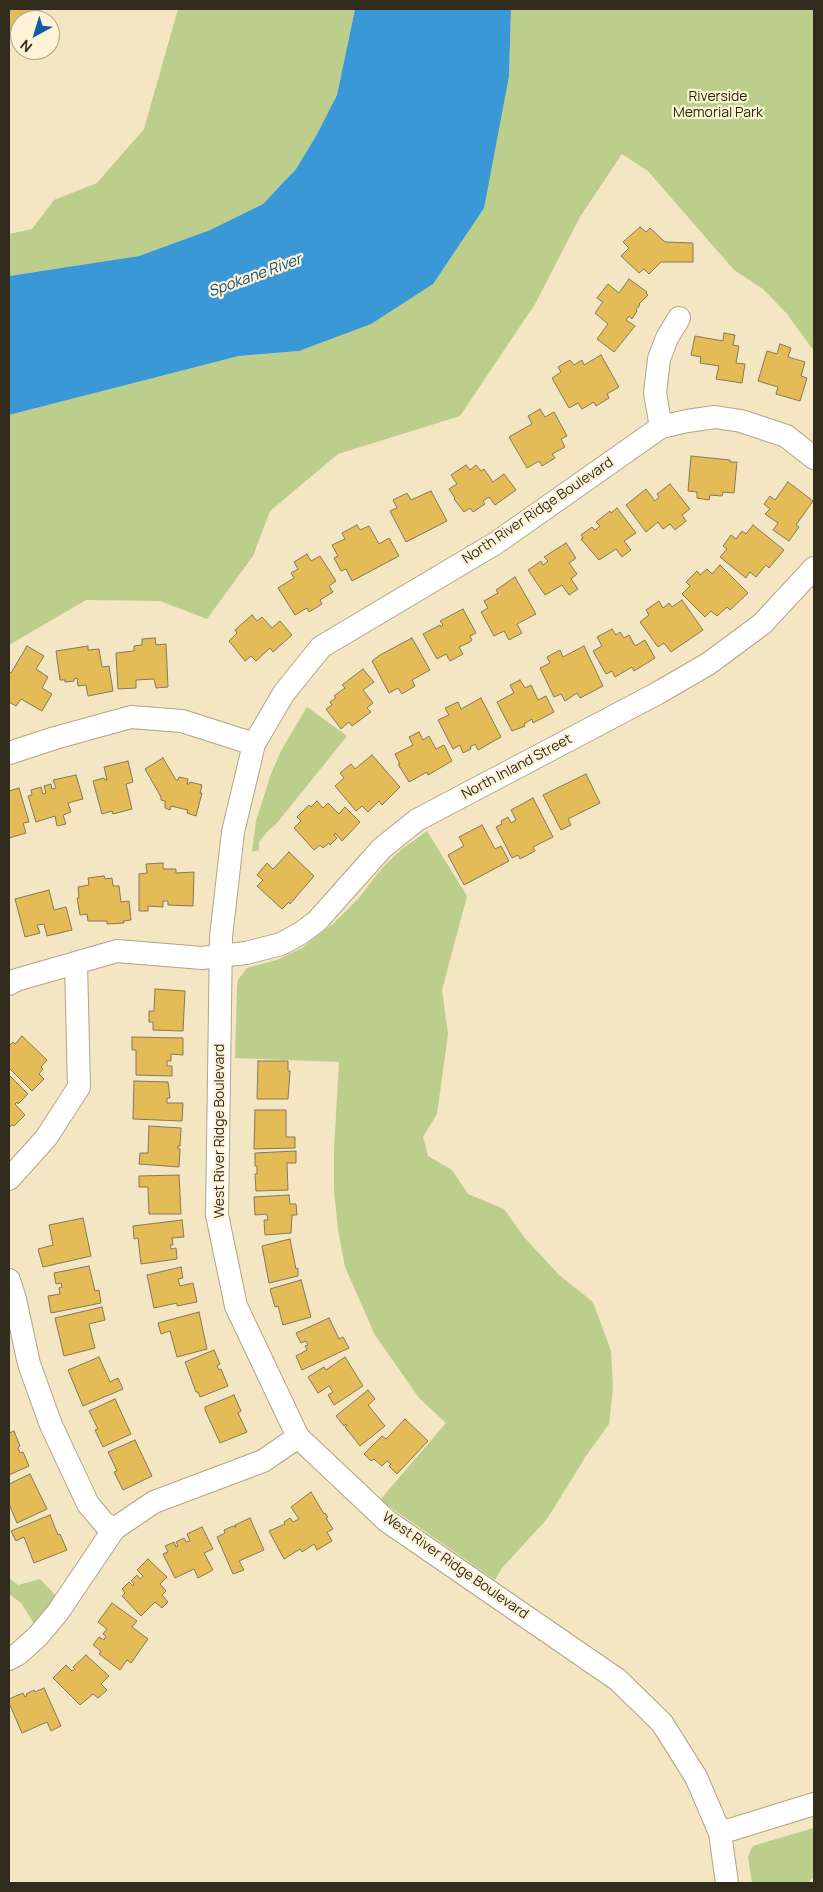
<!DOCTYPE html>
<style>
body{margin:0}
#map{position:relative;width:823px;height:1892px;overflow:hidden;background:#f4e5c3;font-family:Manrope,sans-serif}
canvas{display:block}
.frame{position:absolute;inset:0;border:10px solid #312b1e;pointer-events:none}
.north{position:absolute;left:10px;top:10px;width:50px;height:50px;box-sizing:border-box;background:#fff3d7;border:1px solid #ada38d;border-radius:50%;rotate:219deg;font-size:14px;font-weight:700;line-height:20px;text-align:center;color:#312b1e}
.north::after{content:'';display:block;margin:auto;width:18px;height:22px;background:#115dac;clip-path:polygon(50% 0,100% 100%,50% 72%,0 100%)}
</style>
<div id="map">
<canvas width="823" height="1892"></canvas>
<div class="frame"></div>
<div class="north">N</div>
</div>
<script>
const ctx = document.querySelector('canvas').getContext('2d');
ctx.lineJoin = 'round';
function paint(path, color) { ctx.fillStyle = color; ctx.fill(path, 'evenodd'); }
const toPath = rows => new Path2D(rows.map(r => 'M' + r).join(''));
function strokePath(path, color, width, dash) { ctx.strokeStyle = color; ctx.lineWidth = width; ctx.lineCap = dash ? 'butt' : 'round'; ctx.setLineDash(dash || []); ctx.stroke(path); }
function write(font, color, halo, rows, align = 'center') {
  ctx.font = font + ' Manrope,sans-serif'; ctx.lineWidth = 4.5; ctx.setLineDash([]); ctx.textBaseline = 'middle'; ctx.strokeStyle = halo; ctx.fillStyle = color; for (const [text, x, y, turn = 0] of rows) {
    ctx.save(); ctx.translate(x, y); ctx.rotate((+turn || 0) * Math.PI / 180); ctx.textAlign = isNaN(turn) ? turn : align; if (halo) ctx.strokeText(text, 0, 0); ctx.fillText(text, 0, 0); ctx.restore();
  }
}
const green = toPath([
 [178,9,355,9,337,95,316,136,296,169,263,204,210,230,139,256,9,276,9,234,32,229,54,200,97,183,144,129],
 [511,9,814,9,814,351,787,314,763,289,734,270,648,171,622,154,580,217,535,304,460,416,338,454,270,511,253,556,207,619,160,601,86,600,9,645,9,415,239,356,299,351,509,76],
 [307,707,347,736,277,823,268,831,259,842,259,850,252,852,256,821,271,774,282,749],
 [427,831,467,896,442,990,448,1034,437,1114,423,1137,428,1156,452,1170,468,1194,504,1209,524,1237,559,1275,593,1302,611,1351,613,1388,609,1424,586,1456,547,1519,502,1568,495,1580,380,1500,446,1423,419,1398,375,1335,345,1267,338,1230,334,1190,334,1150,339,1062,235,1058,237,988,238,980,243,973,247,968,277,960,302,948,334,923,357,900,383,867,402,849],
 [9,1578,18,1585,40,1579,57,1597,35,1625,21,1603,9,1594],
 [814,1828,814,1876,808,1883,752,1883,748,1857,752,1847,756,1845]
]);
const water = toPath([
 [355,9,511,9,509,76,484,208,433,284,371,324,299,351,239,356,9,415,9,276,139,256,210,230,263,204,296,169,316,136,337,95]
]);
const building = toPath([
 [9,9,41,9,32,20,20,20,20,38,9,28,9,9],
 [640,227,646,232,650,228,665,242,693,243,693,262,661,262,649,274,644,269,639,273,621,256,629,248,623,242,640,227],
 [629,279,647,292,646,293,648,295,639,304,640,305,636,310,637,311,632,319,629,316,626,320,635,326,614,352,597,339,608,324,595,313,603,302,597,298,608,284,619,293,629,279],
 [724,333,735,335,733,345,739,346,736,363,745,364,742,383,716,379,719,366,700,363,701,357,691,355,695,336,723,341,724,333],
 [780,344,791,348,788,357,805,362,801,376,807,378,800,401,776,394,778,387,758,381,767,351,777,354,780,344],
 [601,355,619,387,607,394,609,398,596,406,594,402,582,409,578,403,569,408,552,378,561,372,558,367,570,360,574,365,582,360,584,365,601,355],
 [540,409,545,417,554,412,567,436,561,439,565,447,552,454,555,458,542,466,539,461,527,468,509,437,532,424,528,416,540,409],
 [691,456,730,460,730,462,737,462,734,493,723,492,722,496,710,495,709,500,697,498,697,492,688,491,691,456],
 [466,465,470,470,476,465,481,471,484,469,493,482,504,474,516,490,495,505,489,497,483,501,485,504,473,512,470,508,464,512,454,499,455,498,449,489,457,484,451,475,466,465],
 [788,482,813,501,796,525,799,527,789,541,773,530,778,523,765,514,770,509,764,504,770,496,775,500,788,482],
 [670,484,690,509,682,515,686,521,675,530,670,524,663,529,658,522,646,532,626,505,646,489,655,501,659,497,657,494,670,484],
 [431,491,447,521,406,542,390,511,397,508,393,500,407,493,411,500,431,491],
 [617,508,636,533,624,541,631,550,622,557,616,549,599,560,581,539,583,538,581,535,592,527,595,530,600,526,596,522,610,511,611,513,617,508],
 [357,525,360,530,369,526,379,544,389,538,399,556,352,581,346,569,341,571,334,558,338,556,332,545,345,539,342,533,357,525],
 [753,525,784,550,769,568,766,565,756,577,750,572,746,578,720,557,727,549,723,546,731,535,736,539,742,531,746,534,753,525],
 [566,543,576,558,569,563,577,574,571,579,578,589,569,595,562,585,545,595,528,570,541,561,543,565,548,561,544,557,566,543],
 [307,554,311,561,320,556,336,581,329,586,333,592,320,600,322,604,309,612,307,608,295,615,278,588,294,578,291,573,298,569,294,562,307,554],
 [720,565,748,593,730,610,727,607,717,616,711,611,705,617,682,594,690,586,686,582,697,571,700,575,707,569,712,574,720,565],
 [515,577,536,614,517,624,522,633,509,640,504,631,494,636,481,612,488,608,484,601,498,593,496,590,515,577],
 [682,600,703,630,671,652,664,643,658,647,640,622,649,615,646,610,659,601,663,608,669,603,672,607,682,600],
 [463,609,476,633,470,636,472,640,470,642,459,647,463,654,450,661,446,654,437,659,423,634,440,625,441,627,443,625,440,621,463,609],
 [252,615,257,621,262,617,272,628,280,621,292,635,273,652,270,648,256,661,251,656,245,661,229,641,237,633,235,630,252,615],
 [612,629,616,635,620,632,624,638,629,635,635,646,645,640,655,658,634,671,632,667,615,677,612,671,606,674,593,651,602,646,597,637,612,629],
 [155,638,156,645,166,644,168,687,156,688,154,679,136,680,136,688,118,689,116,653,134,651,134,646,142,645,142,639,155,638],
 [412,638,430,670,412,680,415,686,402,694,398,688,389,693,372,661,380,655,412,638],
 [27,646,44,656,36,669,48,677,42,688,52,694,42,711,21,699,16,706,9,702,9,672,11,673,27,646],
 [88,646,88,650,99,649,102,667,109,666,113,691,88,696,86,685,78,686,77,678,74,679,74,681,65,682,65,680,60,680,56,651,88,646],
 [584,646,603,686,580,698,577,693,565,701,561,694,554,697,540,668,550,663,547,657,560,650,563,657,584,646],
 [363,669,374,682,363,690,373,703,367,708,371,712,352,726,349,722,341,729,326,709,332,705,330,702,336,698,334,696,345,688,342,685,363,669],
 [520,680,525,688,531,685,538,700,546,696,554,712,533,723,532,719,524,724,525,726,512,731,497,702,514,693,510,685,520,680],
 [481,698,501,737,478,750,475,744,470,747,471,749,463,753,460,745,453,749,438,720,449,715,445,708,458,702,461,709,481,698],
 [419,732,423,740,429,736,436,749,444,745,452,761,428,775,427,772,409,782,398,764,400,764,395,754,413,745,409,737,419,732],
 [372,755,400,787,382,805,379,801,368,812,362,806,356,811,335,786,344,778,340,773,351,764,355,769,372,755],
 [163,758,176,780,178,780,179,777,188,779,187,784,189,784,190,782,202,785,200,793,202,793,196,816,187,813,188,810,171,806,170,810,165,808,165,801,161,800,161,797,145,769,163,758],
 [128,761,133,782,126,784,132,809,113,814,112,811,102,814,93,781,104,778,105,780,107,780,104,767,128,761],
 [586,774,600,803,568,819,571,825,561,830,543,795,586,774],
 [76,775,83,799,68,803,71,812,63,815,66,824,57,826,55,816,36,822,28,796,32,795,31,790,41,787,43,794,46,793,44,786,51,784,52,789,56,788,53,780,76,775],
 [19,788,29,822,23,823,26,833,9,838,9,791,19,788],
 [533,798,553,837,533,847,535,851,520,859,518,855,512,858,496,827,502,824,501,821,508,817,511,823,516,820,511,810,533,798],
 [317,801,323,808,328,803,339,814,345,807,360,822,342,841,335,833,334,835,337,838,330,845,329,843,323,848,320,845,314,850,294,828,301,821,297,817,309,805,311,807,317,801],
 [482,825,495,849,501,846,509,861,464,885,448,855,464,846,459,837,482,825],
 [289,852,314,876,290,904,289,902,282,909,257,886,263,880,257,875,267,863,273,869,289,852],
 [163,863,163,869,176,869,176,873,194,872,193,906,168,905,168,901,163,901,163,907,148,906,148,911,139,911,139,874,147,873,146,864,163,863],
 [104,876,105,879,112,878,113,886,119,886,121,902,129,901,131,920,123,921,124,923,107,924,107,921,88,921,87,914,80,915,77,898,79,898,78,887,89,885,88,878,104,876],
 [49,890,54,910,66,907,72,930,47,936,44,924,37,925,40,933,25,937,15,899,49,890],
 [155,989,185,991,183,1031,153,1030,153,1022,149,1022,149,1011,154,1011,155,989],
 [22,1036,47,1060,41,1067,43,1069,39,1074,44,1079,32,1091,9,1068,9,1046,13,1042,15,1044,22,1036],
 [132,1037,183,1038,183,1055,171,1054,171,1061,167,1061,167,1066,172,1066,172,1076,136,1075,136,1050,132,1050,132,1037],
 [258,1061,288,1061,288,1071,290,1071,288,1099,257,1099,258,1061],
 [9,1075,28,1094,18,1104,17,1102,15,1104,25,1115,14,1126,12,1125,9,1128,9,1075],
 [134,1081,168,1082,170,1098,167,1098,167,1103,183,1103,182,1121,133,1119,134,1081],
 [255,1110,286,1110,286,1137,295,1137,295,1148,254,1149,255,1110],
 [149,1126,181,1128,180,1146,178,1146,178,1149,180,1149,179,1167,139,1164,140,1153,148,1153,149,1126],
 [296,1151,296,1163,287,1163,288,1190,256,1191,255,1174,257,1174,257,1166,255,1166,255,1153,296,1151],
 [179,1175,181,1214,149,1214,148,1187,139,1187,139,1176,179,1175],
 [289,1195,290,1204,296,1204,297,1215,292,1215,291,1233,265,1235,264,1220,268,1220,267,1214,255,1215,254,1197,289,1195],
 [83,1218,91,1256,43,1267,38,1249,53,1245,49,1225,83,1218],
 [182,1220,184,1237,172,1238,173,1245,170,1245,171,1249,176,1248,177,1259,141,1264,138,1238,134,1239,133,1226,182,1220],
 [290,1239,296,1269,298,1268,298,1276,269,1283,262,1246,290,1239],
 [89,1266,95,1291,99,1290,101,1303,51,1313,48,1296,60,1294,59,1288,62,1287,61,1283,56,1284,54,1273,89,1266],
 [181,1267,183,1278,178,1279,180,1286,193,1283,197,1302,177,1306,177,1303,154,1308,147,1275,181,1267],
 [301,1280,311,1317,283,1325,278,1306,275,1307,270,1289,301,1280],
 [102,1307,105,1320,89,1324,95,1348,64,1356,55,1318,102,1307],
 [199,1312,207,1349,177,1357,170,1331,161,1334,158,1323,199,1312],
 [329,1318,339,1339,343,1337,349,1348,302,1370,296,1356,307,1350,305,1346,308,1345,306,1341,301,1343,296,1333,329,1318],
 [214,1350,220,1364,217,1366,219,1370,221,1369,228,1386,200,1397,198,1392,196,1392,185,1362,214,1350],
 [99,1357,110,1382,118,1378,123,1389,83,1406,68,1370,99,1357],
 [345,1357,363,1386,334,1405,328,1395,333,1392,329,1386,318,1393,308,1377,324,1367,326,1370,345,1357],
 [368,1390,375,1399,368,1405,385,1426,360,1446,345,1427,347,1426,346,1424,344,1426,336,1416,368,1390],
 [234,1395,241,1411,238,1413,247,1432,220,1443,205,1410,205,1407,234,1395],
 [115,1399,131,1434,103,1447,95,1430,98,1429,89,1411,115,1399],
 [405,1419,428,1441,397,1474,389,1466,391,1464,387,1461,382,1466,374,1459,371,1461,364,1454,382,1436,386,1439,405,1419],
 [14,1431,20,1446,18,1448,20,1453,23,1452,29,1466,9,1475,9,1433,14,1431],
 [135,1440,152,1476,123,1490,114,1472,117,1471,108,1452,135,1440],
 [30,1474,47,1509,17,1523,9,1504,9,1484,30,1474],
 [311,1492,324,1514,325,1513,328,1517,326,1518,333,1529,327,1532,332,1541,317,1550,314,1544,302,1552,300,1549,284,1559,269,1531,285,1524,284,1522,290,1518,293,1522,299,1519,291,1507,311,1492],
 [50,1515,58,1535,60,1534,67,1550,34,1563,24,1537,16,1541,11,1531,50,1515],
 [250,1518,264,1550,239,1561,244,1570,233,1574,217,1537,225,1533,224,1530,233,1526,236,1527,235,1525,250,1518],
 [202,1527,213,1549,204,1553,213,1570,198,1578,194,1569,175,1578,163,1554,168,1552,165,1546,174,1542,176,1547,178,1546,176,1542,184,1538,186,1542,190,1541,187,1534,202,1527],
 [148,1559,167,1577,160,1584,166,1591,162,1595,168,1602,162,1608,155,1602,141,1616,122,1596,125,1593,122,1589,129,1582,133,1586,134,1584,131,1581,137,1575,140,1579,143,1576,137,1570,148,1559],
 [112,1603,137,1621,132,1627,148,1639,131,1663,127,1660,120,1670,99,1654,101,1651,93,1645,99,1637,104,1640,106,1636,103,1634,107,1629,98,1622,112,1603],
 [86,1655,109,1676,101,1684,107,1690,98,1698,93,1694,80,1705,53,1678,66,1665,72,1671,75,1669,73,1667,86,1655],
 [44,1688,61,1726,51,1731,47,1722,22,1733,9,1703,9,1699,23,1693,25,1697,27,1696,26,1694,34,1690,35,1692,44,1688]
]);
const minor = toPath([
 [661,427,655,393,659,359,667,338,679,318],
 [9,753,55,738,131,717,182,721,254,744],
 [9,984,16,980,117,951,202,958,246,953,281,944,301,933,317,921,382,848,417,820,656,694,708,664,762,624,814,568],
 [9,1179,46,1138,79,1087,76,963],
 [9,1280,15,1299,29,1364,51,1425,88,1504,104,1523,114,1529],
 [9,1659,18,1654,38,1636,58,1612,114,1529,154,1502,263,1461,298,1437],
 [720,1833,814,1804],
 [727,1883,720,1833,696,1777,662,1723,618,1680,387,1521,298,1437,236,1306,217,1215,221,937,233,832,254,744,284,693,321,647,496,543,661,427,687,421,715,417,741,421,786,436,814,458]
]);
const parkNames = [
 ["Riverside",718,97],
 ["Memorial Park",718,113]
];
const streetNames = [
 ["North River Ridge Boulevard",538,511,-34],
 ["North Inland Street",517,767,-28],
 ["West River Ridge Boulevard",220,1131,-90],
 ["West River Ridge Boulevard",455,1566,35]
];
const waterNames = [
 ["Spokane River",255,276,-20]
];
paint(green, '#bcce8c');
paint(water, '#3b98d6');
paint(building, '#e3bb57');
strokePath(building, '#857859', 1);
strokePath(minor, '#b3a584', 24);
strokePath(minor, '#fff', 22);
write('14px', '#252e05', '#fff3d7', parkNames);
write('14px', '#312b1e', '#fff3d7', streetNames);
write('italic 15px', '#0b517b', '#fff3d7', waterNames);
</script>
